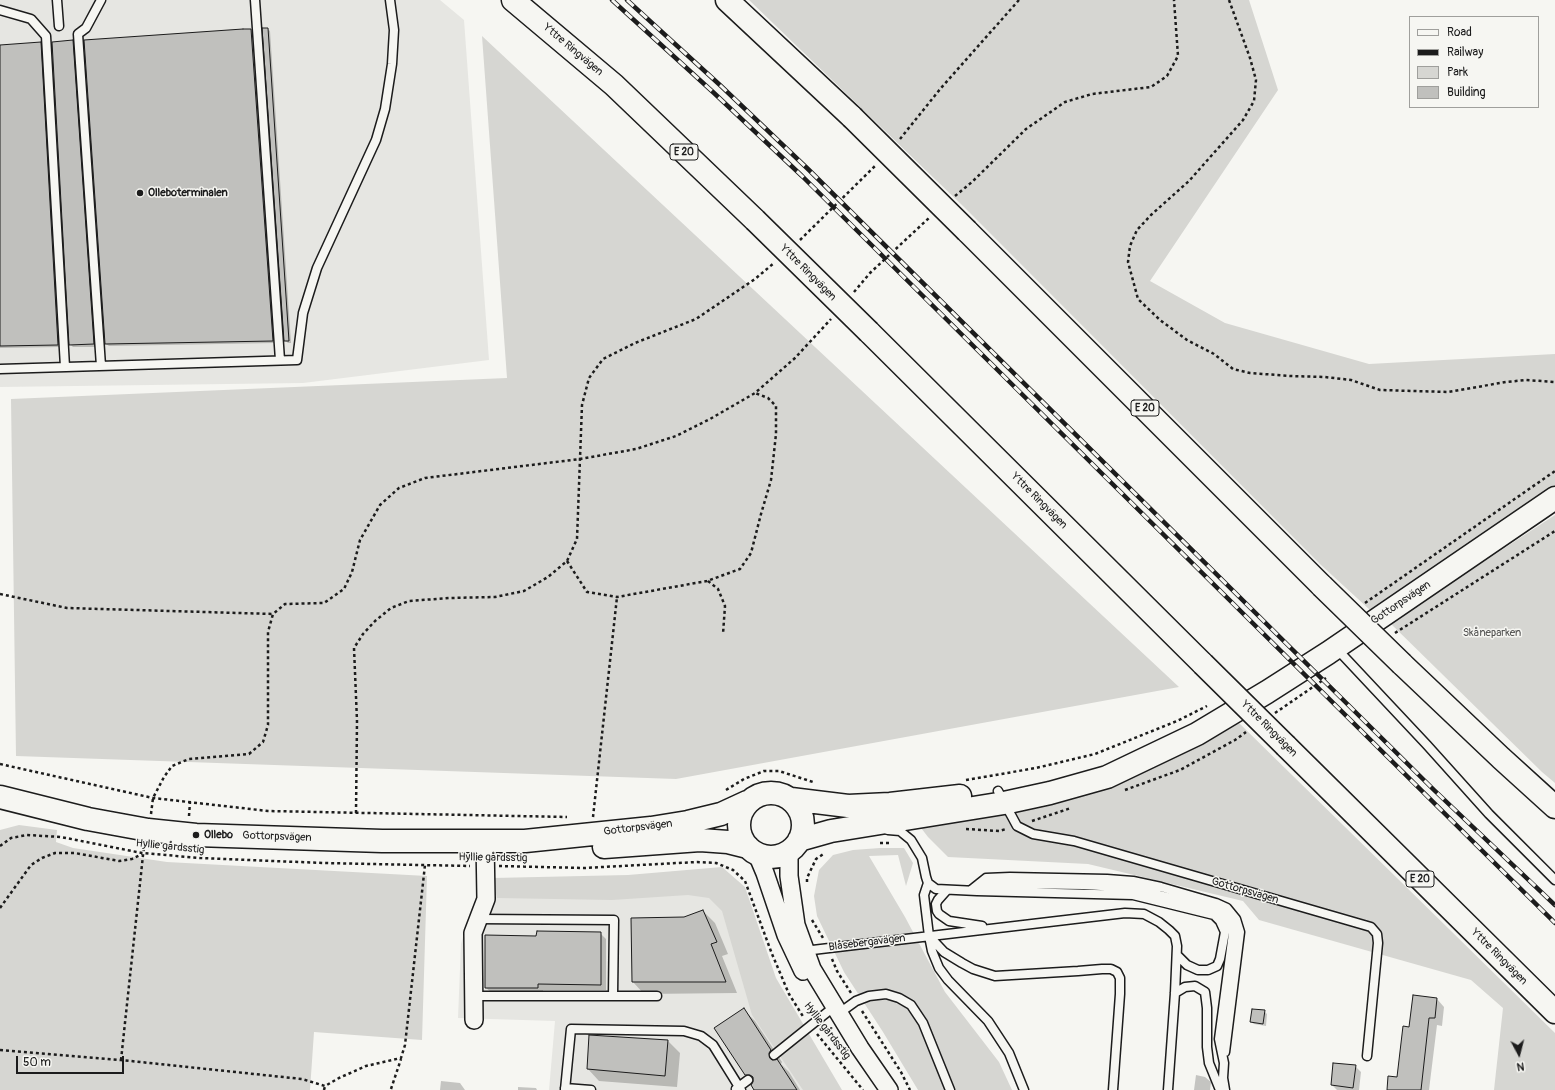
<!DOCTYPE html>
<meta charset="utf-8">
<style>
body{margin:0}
#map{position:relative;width:1555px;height:1090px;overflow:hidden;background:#f6f6f2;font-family:Pangolin,sans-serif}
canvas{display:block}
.legend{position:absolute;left:1409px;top:16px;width:130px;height:92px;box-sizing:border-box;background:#f6f6f2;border:1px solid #9f9f9c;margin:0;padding:5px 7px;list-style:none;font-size:12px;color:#1c1c1c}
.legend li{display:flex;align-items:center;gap:8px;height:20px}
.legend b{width:20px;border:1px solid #9f9f9c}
.north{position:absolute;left:1499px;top:1034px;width:40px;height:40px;-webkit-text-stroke:3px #f6f6f2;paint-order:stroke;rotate:173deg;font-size:11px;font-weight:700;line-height:16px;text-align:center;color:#1c1c1c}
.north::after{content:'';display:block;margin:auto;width:14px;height:18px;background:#1c1c1c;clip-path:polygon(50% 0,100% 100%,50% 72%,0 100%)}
.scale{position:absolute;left:16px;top:1056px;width:108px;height:18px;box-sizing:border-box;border:2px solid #1c1c1c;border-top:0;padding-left:5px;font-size:12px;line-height:14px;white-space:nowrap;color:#1c1c1c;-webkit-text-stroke:3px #f6f6f2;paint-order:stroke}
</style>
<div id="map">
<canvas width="1555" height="1090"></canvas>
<ul class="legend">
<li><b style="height:5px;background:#f6f6f2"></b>Road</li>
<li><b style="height:5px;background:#1c1c1c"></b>Railway</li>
<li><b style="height:11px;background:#d6d6d2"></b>Park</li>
<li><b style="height:11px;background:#c0c0bd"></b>Building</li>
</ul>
<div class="north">N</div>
<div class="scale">50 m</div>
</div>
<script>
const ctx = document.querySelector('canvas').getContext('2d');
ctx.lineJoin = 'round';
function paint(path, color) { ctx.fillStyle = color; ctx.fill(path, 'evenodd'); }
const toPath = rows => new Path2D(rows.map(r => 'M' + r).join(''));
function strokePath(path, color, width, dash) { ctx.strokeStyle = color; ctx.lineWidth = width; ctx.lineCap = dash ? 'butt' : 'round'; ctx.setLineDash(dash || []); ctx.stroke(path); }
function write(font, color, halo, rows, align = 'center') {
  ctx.font = font + ' Pangolin,sans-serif'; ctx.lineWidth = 3; ctx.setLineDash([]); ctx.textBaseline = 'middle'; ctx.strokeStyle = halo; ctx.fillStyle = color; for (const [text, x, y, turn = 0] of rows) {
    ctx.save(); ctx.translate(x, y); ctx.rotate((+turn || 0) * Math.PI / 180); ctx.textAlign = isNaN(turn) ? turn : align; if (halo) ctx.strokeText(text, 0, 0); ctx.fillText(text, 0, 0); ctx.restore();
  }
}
const built = toPath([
 [0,0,440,0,464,20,489,360,303,383,0,387],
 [681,886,712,892,821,1090,549,1090,555,1021,458,1018,461,944,470,912,479,892]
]);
const green = toPath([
 [749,0,1249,0,1278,90,1150,281,1225,323,1369,364,1555,354,1555,486,1510,515,1375,609,1370,610,1321,565,964,207],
 [482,36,1179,687,676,779,16,756,11,399,507,378],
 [1555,515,1555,783,1542,772,1390,623],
 [1239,723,1555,1033,1555,1090,1494,1090,1503,1008,1471,980,1259,920,1243,901,1088,864,948,857,928,837,918,824,1166,760],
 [19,825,57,830,56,842,73,848,167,862,427,876,422,1040,314,1032,310,1090,0,1090,0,830],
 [880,848,904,848,913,863,906,886,898,855,869,856,905,917,945,992,999,1062,1012,1090,918,1090,883,1032,844,972,817,916,814,896,819,870,833,855,853,850],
 [722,867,745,887,776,978,842,1090,803,1090,752,1015,722,911,709,898,688,895,612,900,497,898,493,878,628,875]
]);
const shadow = toPath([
 [267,29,270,31,291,343,288,343,285,340],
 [251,30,254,32,275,343,109,346,106,344,85,41],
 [73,41,75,44,96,347,73,347,70,344],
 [40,43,43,46,60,347,0,348,0,46],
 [703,911,715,923,728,954,722,956,737,993,644,994,633,982,684,918],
 [600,933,606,939,606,990,543,990,543,993,492,993,486,988,537,937],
 [1437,999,1444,1007,1442,1026,1437,1025,1429,1090,1388,1090,1398,1078,1410,1028],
 [744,1010,755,1021,782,1062,781,1064,789,1072,800,1090,756,1090,754,1083,746,1075],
 [1264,1011,1267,1014,1266,1026,1254,1024,1251,1022],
 [590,1036,668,1041,680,1053,677,1087,599,1081,588,1069],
 [1355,1066,1361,1072,1359,1090,1337,1090,1332,1085],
 [1196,1075,1205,1077,1211,1082,1210,1090,1194,1090],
 [441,1081,460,1083,465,1090,440,1090],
 [518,1087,536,1088,537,1090,518,1090]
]);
const building = toPath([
 [262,28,268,28,289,341,284,341,262,28],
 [243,29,251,29,273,341,105,344,84,40,243,29],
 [73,40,94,344,69,345,52,42,73,40],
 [41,42,58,345,0,346,0,45,41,42],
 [703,910,717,942,711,944,726,982,632,982,631,918,684,917,703,910],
 [537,931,601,932,601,985,538,984,538,988,485,988,485,935,536,936,537,931],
 [1413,995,1437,998,1435,1018,1429,1018,1421,1090,1387,1090,1388,1076,1397,1077,1403,1026,1409,1027,1413,995],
 [744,1008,771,1050,769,1053,770,1058,772,1060,777,1059,797,1090,754,1090,751,1085,753,1082,753,1077,750,1075,745,1075,714,1028,744,1008],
 [1252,1009,1265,1010,1263,1024,1250,1022,1252,1009],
 [589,1035,668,1040,665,1076,587,1069,589,1035],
 [1333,1063,1356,1065,1353,1088,1331,1085,1333,1063]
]);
const path = toPath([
 [1229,0,1250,58,1256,80,1254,101,1243,120,1189,181,1151,215,1137,230,1130,246,1128,262,1138,299,1160,320,1187,340,1214,354,1233,369,1250,373,1291,376,1325,377,1351,380,1380,390,1448,392,1506,382,1526,380,1555,382],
 [900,139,941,88,1019,0],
 [955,196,972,182,1026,129,1065,102,1092,94,1151,87,1167,76,1178,56,1174,0],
 [800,240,876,165],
 [854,292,870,273,930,217],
 [567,561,587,592,617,597,707,581,740,569,751,553,761,514,771,480,776,434,776,406,768,398,755,393],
 [708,581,718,589,725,606,723,634],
 [0,594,67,608,273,614],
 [1365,603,1555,471],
 [1395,633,1555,531],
 [1275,713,1326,678],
 [0,764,153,798,268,811,567,817],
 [966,780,1036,768,1095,754,1177,721,1207,706],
 [726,790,744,779,764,771,779,771,813,782],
 [1125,790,1180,770,1235,740,1246,732],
 [356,813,357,721,354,648,363,634,375,621,391,608,409,601,449,598,495,597,524,591,548,577,567,561,577,539,582,405,589,378,603,359,635,343,696,319,755,279,774,263],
 [151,814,153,798,164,777,172,766,189,759,249,754,263,742,268,725,268,632,273,614,285,604,324,603,344,589,352,572,360,540,380,505,399,488,425,478,580,459,636,449,676,436,710,419,755,393,795,358,831,319],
 [189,816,190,802],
 [593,817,617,597],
 [1032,821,1071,808],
 [966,829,999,831,1006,829],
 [880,843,891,843],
 [0,846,11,838,27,835,61,837,142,853,200,858,323,863,470,866],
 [499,866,584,868,697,862,716,863,733,870,745,881,772,954,789,994,804,1018],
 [807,882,807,878,816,859,825,853],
 [0,908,31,865,42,858,55,853,75,853,119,861,132,859,142,854],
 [812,920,823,938],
 [832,959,837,971,851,993],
 [862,1011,901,1072,910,1090],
 [817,1034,863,1090],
 [0,1050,121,1060,302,1079,325,1086,339,1078,366,1066,401,1058,405,1045,425,865],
 [121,1060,144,846],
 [391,1089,401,1059],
 [324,1090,325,1086]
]);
const lane = toPath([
 [57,0,59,26],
 [255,0,280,360],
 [0,10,31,19,46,36,65,367],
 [101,366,78,34,86,28,101,0],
 [0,369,297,360,303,313,317,268,376,140,385,109,392,64,394,30,390,0],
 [1336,648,1427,745,1489,814,1555,880],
 [998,791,1017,826,1033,834,1074,841,1371,927,1377,934,1378,943,1367,1056],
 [888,830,900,831,911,840,922,858,926,877,928,883,936,889,977,891,990,884,1006,884,1084,885,1134,888,1219,911,1227,918,1233,933,1219,1039,1224,1063,1223,1078,1225,1090],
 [928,883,924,895,929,936,932,951,939,968,948,980,988,1021,1009,1053,1024,1090],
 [971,890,986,878,1010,877,1107,879,1133,881,1161,887,1216,903,1227,908,1236,919,1240,932,1225,1052],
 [946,891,938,900,936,904,937,911,939,914,949,921,982,926],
 [977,891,1133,895,1214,915,1220,921,1225,932,1220,959,1217,966,1208,970,1198,970,1187,965,1177,955],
 [478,919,614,920,613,996],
 [929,936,944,952,962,963,973,969,995,976,1078,971,1102,969,1111,969,1117,972,1120,978,1120,994,1113,1090],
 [804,951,1125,913,1144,914,1159,922,1169,930,1175,936,1177,946,1175,993,1168,1090],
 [1175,993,1185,987,1195,986,1205,992,1207,1008,1207,1047,1209,1063,1220,1090],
 [473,996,657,996],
 [838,1014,856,1001,869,996,886,994,899,998,911,1005,923,1023,950,1090],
 [774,1055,835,1006],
 [565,1088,591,1090],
 [736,1089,748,1080],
 [565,1090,571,1029,684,1031,701,1036,713,1045,741,1090]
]);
const street = toPath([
 [789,852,789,876,796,925,812,969,860,1048,889,1090],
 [757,854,765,873,786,935,803,971],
 [474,1020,473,933,486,899,485,841]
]);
const secondary = toPath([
 '739 825a32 32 0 1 1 64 0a32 32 0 1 1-64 0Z',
 [0,797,88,819,148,830,196,835,382,841,525,841,651,828,688,822,721,814,747,802],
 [791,799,848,806,890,804,960,796],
 [799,840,831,831,1004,803,1050,793,1107,777,1197,734,1267,692,1328,653,1555,498],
 [604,847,700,840,728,842,748,847]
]);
const highway = toPath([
 [513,0,614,85,755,220],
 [727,0,852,117],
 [967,231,1322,586],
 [869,332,1203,664],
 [1402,664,1501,758,1555,807],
 [1286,746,1555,1012]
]);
const rail = toPath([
 [612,0,714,93,802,176,1555,923],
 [627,0,721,86,809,170,1434,790,1555,905]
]);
const highwayBridge = toPath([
 [852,117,967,231],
 [755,220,869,332],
 [1322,586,1402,664],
 [1203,664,1286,746]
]);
const markers = [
 [140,193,4,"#1c1c1c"],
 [196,835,4,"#1c1c1c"]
];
const shields = [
 [684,152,28],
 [1145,408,28],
 [1420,879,28]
];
const shieldNames = [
 ["E 20",684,152],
 ["E 20",1145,408],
 ["E 20",1420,879]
];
const streetNames = [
 ["Yttre Ringvägen",573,50,40],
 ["Yttre Ringvägen",808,273,45],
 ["Yttre Ringvägen",1039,501,45],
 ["Gottorpsvägen",1401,603,-34],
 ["Yttre Ringvägen",1269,729,45],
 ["Gottorpsvägen",638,828,-7],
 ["Gottorpsvägen",277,837,2],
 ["Hyllie gårdsstig",170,847,6],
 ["Hyllie gårdsstig",493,858,1],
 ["Gottorpsvägen",1245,891,16],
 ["Blåsebergavägen",867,943,-7],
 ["Yttre Ringvägen",1499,957,45],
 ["Hyllie gårdsstig",827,1031,52]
];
const poiNames = [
 ["Olleboterminalen",148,193],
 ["Ollebo",204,835]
];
const parkNames = [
 ["Skåneparken",1492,633]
];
paint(built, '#e6e6e2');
paint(green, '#d6d6d2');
paint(shadow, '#0003');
paint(building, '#c0c0bd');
strokePath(building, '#1c1c1c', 1);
strokePath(lane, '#1c1c1c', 11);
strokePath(street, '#1c1c1c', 20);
strokePath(secondary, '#1c1c1c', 25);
strokePath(highway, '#1c1c1c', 25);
strokePath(path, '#1c1c1c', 2.5, [3, 3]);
strokePath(lane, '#f6f6f2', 8);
strokePath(street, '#f6f6f2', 17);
strokePath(secondary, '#f6f6f2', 22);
strokePath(highway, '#f6f6f2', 22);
strokePath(rail, '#1c1c1c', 4.5);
strokePath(rail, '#f6f6f2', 3, [9]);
strokePath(highwayBridge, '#1c1c1c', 25, []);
strokePath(highwayBridge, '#f6f6f2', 22);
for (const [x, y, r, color] of markers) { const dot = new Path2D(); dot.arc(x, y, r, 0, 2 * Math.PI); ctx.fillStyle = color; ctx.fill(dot); strokePath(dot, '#f6f6f2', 1.5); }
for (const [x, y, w] of shields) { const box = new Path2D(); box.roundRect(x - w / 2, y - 8, w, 16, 3); ctx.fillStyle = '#f6f6f2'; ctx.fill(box); strokePath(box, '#1c1c1c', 1); }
write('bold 10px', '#1c1c1c', null, shieldNames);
write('11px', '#1c1c1c', '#f6f6f2', streetNames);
write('bold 11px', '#1c1c1c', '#f6f6f2', poiNames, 'left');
write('11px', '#545453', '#f6f6f2', parkNames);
</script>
